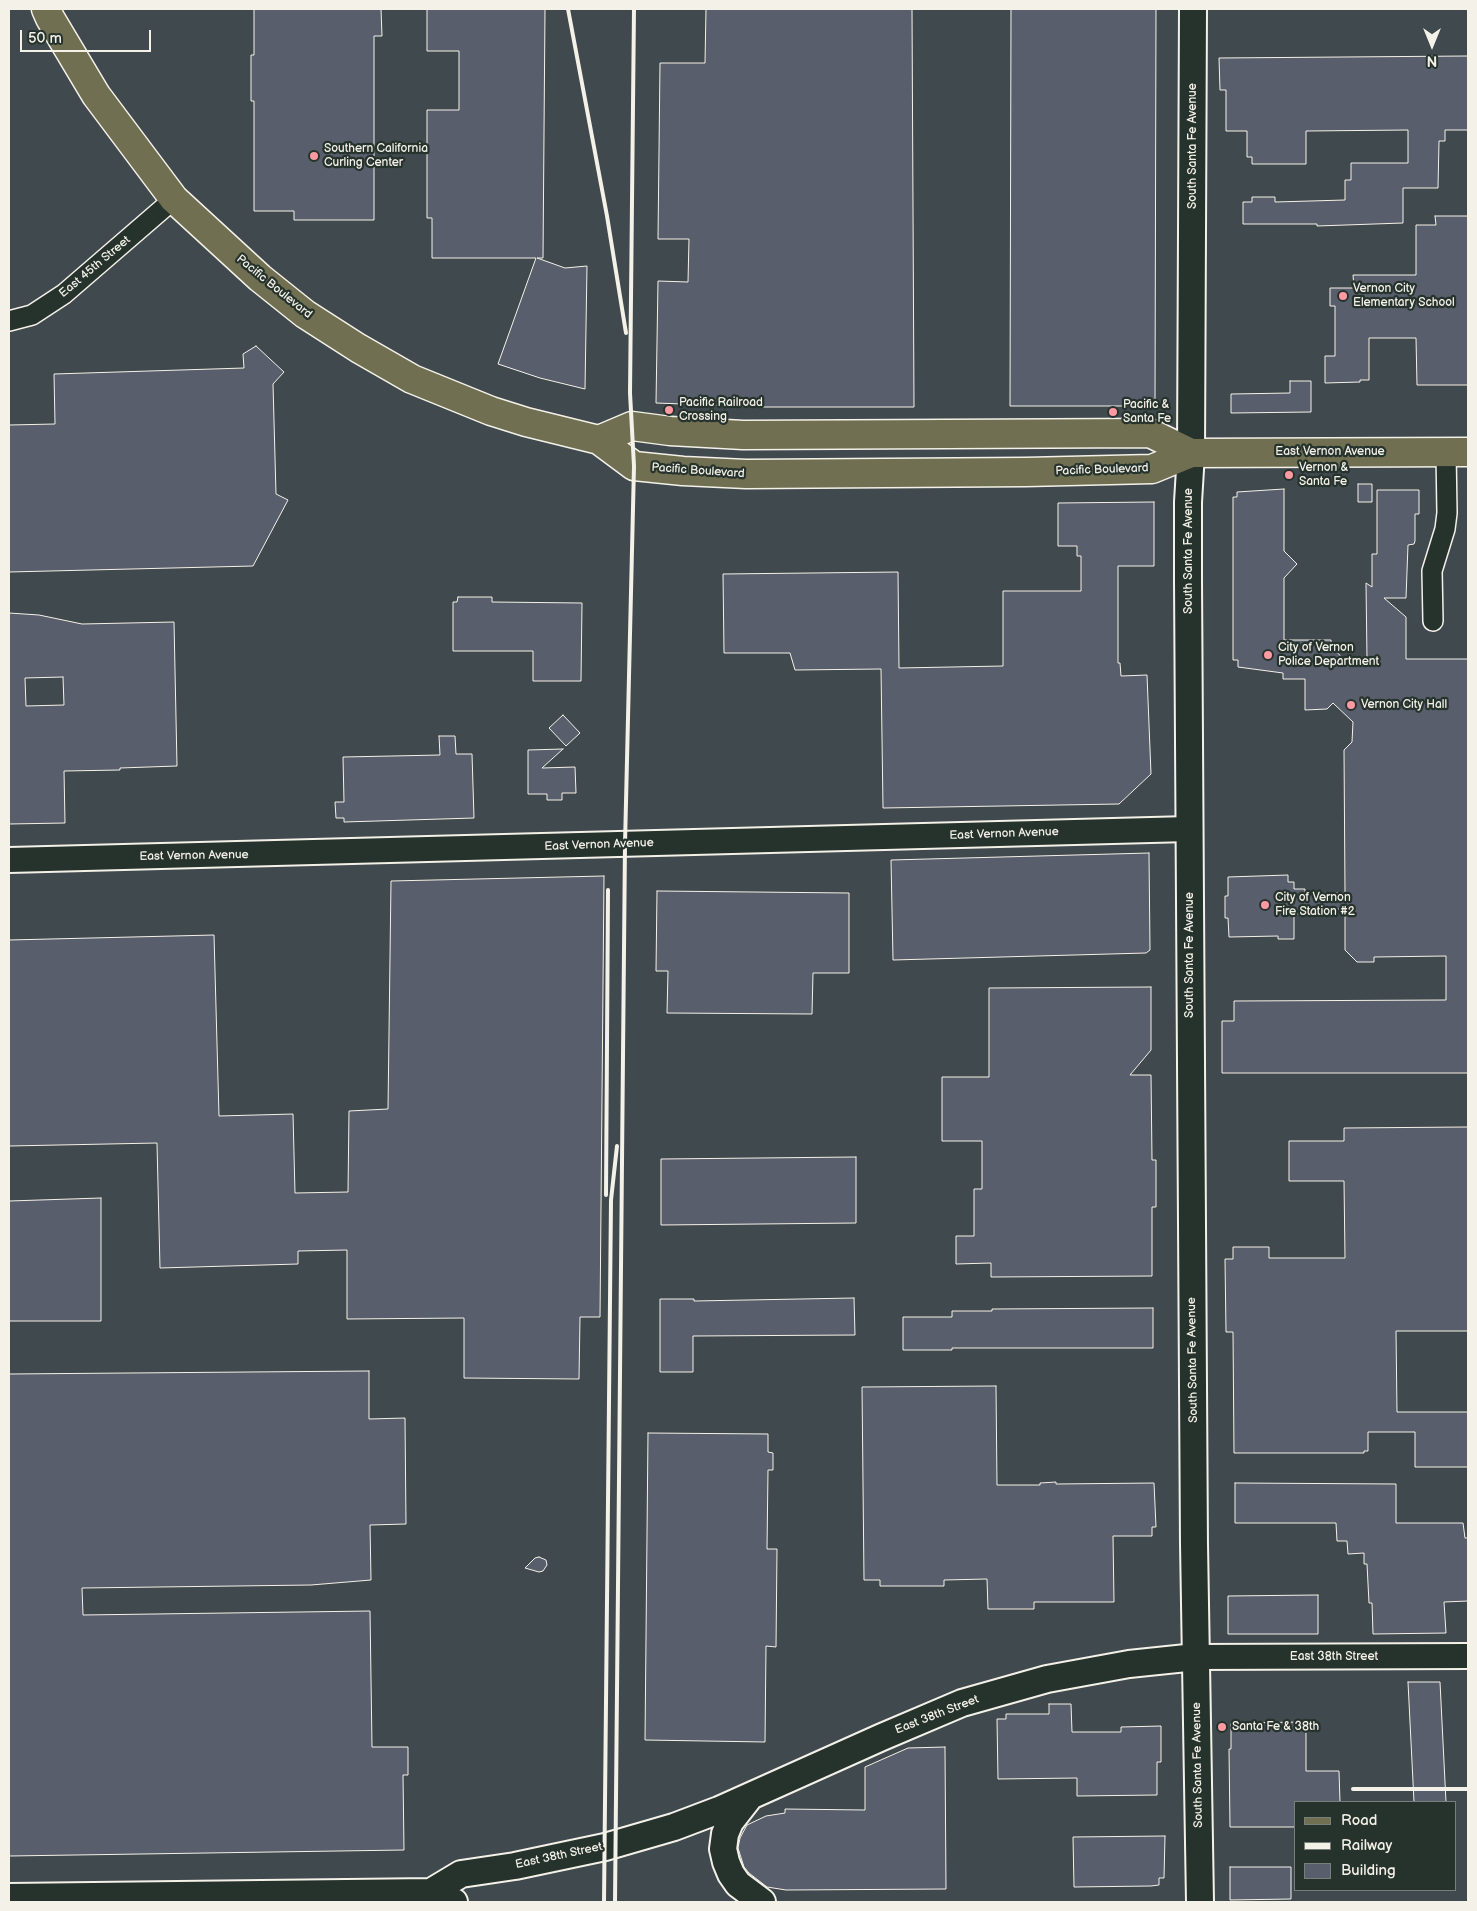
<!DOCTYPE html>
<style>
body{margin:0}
#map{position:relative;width:1477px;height:1911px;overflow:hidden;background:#354040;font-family:"Balsamiq Sans",sans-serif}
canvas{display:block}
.frame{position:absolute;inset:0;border:10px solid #f4f1e8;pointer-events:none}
.legend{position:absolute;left:1294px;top:1801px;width:162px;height:90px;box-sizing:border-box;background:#26332d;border:1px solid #787f78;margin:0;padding:6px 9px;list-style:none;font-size:15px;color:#f4f1e8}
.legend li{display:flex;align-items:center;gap:10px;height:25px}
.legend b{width:25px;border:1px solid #787f78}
.north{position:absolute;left:1407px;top:20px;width:50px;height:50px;-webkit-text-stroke:4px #26332d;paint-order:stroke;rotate:180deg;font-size:14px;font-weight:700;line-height:20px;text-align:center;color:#f4f1e8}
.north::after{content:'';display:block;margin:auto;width:18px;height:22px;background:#f4f1e8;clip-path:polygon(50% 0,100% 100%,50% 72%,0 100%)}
.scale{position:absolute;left:20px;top:30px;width:131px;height:22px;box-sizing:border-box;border:2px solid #f4f1e8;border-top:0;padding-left:6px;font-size:15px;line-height:18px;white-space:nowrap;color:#f4f1e8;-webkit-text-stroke:4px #26332d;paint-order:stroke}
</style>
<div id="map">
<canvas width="1477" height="1911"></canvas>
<div class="frame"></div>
<ul class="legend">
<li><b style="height:6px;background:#706f52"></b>Road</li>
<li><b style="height:6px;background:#f4f1e8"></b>Railway</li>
<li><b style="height:14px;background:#585e6b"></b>Building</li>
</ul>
<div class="north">N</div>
<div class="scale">50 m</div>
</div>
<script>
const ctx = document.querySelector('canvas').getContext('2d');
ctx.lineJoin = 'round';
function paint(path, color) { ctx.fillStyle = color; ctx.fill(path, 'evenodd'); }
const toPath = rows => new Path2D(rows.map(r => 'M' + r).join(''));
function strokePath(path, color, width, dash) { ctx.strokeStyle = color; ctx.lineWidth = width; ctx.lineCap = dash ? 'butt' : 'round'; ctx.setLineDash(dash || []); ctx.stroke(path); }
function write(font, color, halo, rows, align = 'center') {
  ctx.font = font + ' "Balsamiq Sans",sans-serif'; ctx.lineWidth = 4.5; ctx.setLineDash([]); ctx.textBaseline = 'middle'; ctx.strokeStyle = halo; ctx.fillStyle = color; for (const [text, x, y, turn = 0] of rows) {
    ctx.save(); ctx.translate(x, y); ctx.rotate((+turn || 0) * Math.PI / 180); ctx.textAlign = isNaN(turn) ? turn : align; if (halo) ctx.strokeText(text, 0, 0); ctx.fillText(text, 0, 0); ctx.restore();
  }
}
const built = toPath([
 [9,9,1468,9,1468,1902,9,1902],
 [1296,1802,1456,1802,1456,1890,1296,1890]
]);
const building = toPath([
 [254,9,381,9,382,36,374,36,374,220,294,220,294,211,254,211,254,101,251,101,251,55,254,55,254,9],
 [427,9,545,9,543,258,537,258,565,268,587,266,585,389,540,378,498,364,536,258,432,258,432,218,427,218,427,110,459,110,459,51,427,51,427,9],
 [706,9,912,9,914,407,763,407,656,403,658,281,688,282,689,239,658,239,660,63,705,63,706,9],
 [1011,9,1156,9,1155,406,1010,406,1011,9],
 [1468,56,1468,130,1445,130,1445,141,1439,141,1438,188,1403,188,1403,223,1317,226,1317,224,1243,224,1243,202,1252,202,1252,197,1275,197,1275,202,1345,200,1345,180,1351,180,1351,163,1408,163,1408,130,1306,131,1306,164,1252,164,1252,157,1247,157,1247,131,1226,131,1226,90,1220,90,1219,58,1468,56],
 [1435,216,1468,216,1468,385,1417,385,1416,338,1369,338,1369,380,1360,380,1360,382,1325,383,1325,356,1335,356,1335,306,1330,306,1330,288,1354,288,1353,275,1416,275,1416,225,1436,225,1435,216],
 [256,346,284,372,273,384,276,494,288,500,253,566,9,572,9,425,55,424,54,374,244,368,243,354,256,346],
 [1290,381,1311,381,1311,412,1231,413,1231,394,1290,393,1290,381],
 [1358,484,1372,484,1372,502,1358,502,1358,484],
 [1284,489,1284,551,1297,564,1284,578,1284,640,1331,640,1331,645,1343,659,1367,659,1366,583,1372,587,1372,554,1377,554,1377,490,1419,490,1419,514,1415,514,1415,541,1414,544,1408,545,1406,598,1384,598,1406,617,1406,659,1468,659,1468,1073,1222,1073,1222,1021,1234,1021,1234,1001,1446,1000,1446,956,1374,957,1374,962,1357,962,1345,950,1345,909,1305,909,1305,914,1294,914,1294,939,1278,939,1278,936,1229,937,1228,918,1225,918,1225,896,1228,896,1228,877,1288,875,1288,882,1294,882,1294,889,1305,889,1305,893,1345,893,1344,750,1352,742,1353,722,1333,703,1327,709,1305,710,1305,679,1283,679,1283,673,1238,667,1238,660,1233,660,1233,497,1237,497,1237,492,1284,489],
 [1154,502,1154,566,1118,566,1118,663,1120,663,1121,676,1147,675,1151,774,1119,804,883,808,881,669,795,670,790,653,724,653,723,574,898,572,899,668,1003,666,1003,591,1081,591,1081,556,1077,556,1077,546,1058,546,1058,503,1154,502],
 [458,597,492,597,492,602,582,603,581,681,533,681,533,651,453,651,453,602,457,602,458,597],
 [9,613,39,615,82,624,174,622,177,766,120,768,120,770,64,771,65,823,9,824,9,613],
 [63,677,64,705,26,706,25,678,63,677],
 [563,715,580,733,566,746,549,728,563,715],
 [439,736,455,736,456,754,472,754,474,818,344,822,344,818,336,818,335,802,344,802,343,757,440,755,439,736],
 [563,749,542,768,575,767,576,793,562,793,562,800,547,800,547,794,528,794,528,750,563,749],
 [1149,853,1150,950,1146,953,893,960,891,860,1149,853],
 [604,876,600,1317,580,1317,579,1379,464,1378,464,1318,347,1319,347,1250,298,1251,298,1264,160,1268,157,1143,9,1146,9,940,214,935,219,1116,293,1114,295,1193,348,1192,349,1111,388,1109,391,881,604,876],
 [657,891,849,893,849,973,813,973,812,1014,667,1013,668,971,656,971,657,891],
 [1151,987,1151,1050,1130,1075,1151,1075,1152,1160,1156,1160,1156,1207,1152,1207,1152,1276,991,1277,991,1263,956,1264,956,1236,974,1236,974,1189,982,1189,982,1141,942,1141,942,1077,989,1077,989,988,1151,987],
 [1468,1127,1468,1331,1396,1331,1397,1412,1468,1412,1468,1467,1415,1467,1415,1432,1368,1432,1368,1451,1364,1451,1364,1453,1234,1453,1233,1332,1226,1332,1225,1259,1233,1259,1233,1247,1269,1247,1269,1258,1345,1258,1344,1181,1289,1181,1289,1141,1344,1141,1344,1128,1468,1127],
 [856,1157,856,1223,661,1225,661,1159,856,1157],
 [101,1198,101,1321,9,1321,9,1201,101,1198],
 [854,1298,855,1335,693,1336,693,1372,660,1372,660,1299,694,1299,694,1301,854,1298],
 [1153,1308,1153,1348,952,1348,952,1350,903,1350,903,1317,952,1317,952,1311,992,1311,992,1309,1153,1308],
 [369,1371,369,1419,405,1418,406,1524,370,1525,371,1580,311,1585,82,1588,83,1615,370,1611,372,1747,408,1747,408,1775,403,1775,404,1850,9,1856,9,1374,369,1371],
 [996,1386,997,1485,1040,1485,1040,1483,1056,1482,1056,1484,1154,1483,1156,1527,1152,1527,1152,1536,1113,1536,1114,1602,1034,1602,1034,1609,988,1609,987,1579,944,1580,944,1586,880,1586,880,1580,864,1580,862,1387,996,1386],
 [648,1433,768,1434,768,1452,773,1453,773,1470,768,1470,767,1549,777,1549,776,1647,766,1646,765,1742,645,1740,648,1433],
 [1235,1483,1396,1484,1396,1523,1463,1523,1465,1538,1468,1538,1468,1601,1444,1602,1446,1633,1373,1634,1372,1603,1369,1603,1367,1564,1364,1564,1364,1553,1348,1554,1347,1541,1337,1541,1336,1523,1235,1523,1235,1483],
 [539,1557,546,1560,547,1565,543,1571,539,1572,525,1568,535,1558,539,1557],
 [1318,1595,1318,1634,1228,1634,1228,1596,1318,1595],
 [1408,1682,1440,1682,1446,1802,1414,1802,1408,1682],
 [1049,1704,1071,1704,1072,1732,1121,1732,1121,1727,1161,1726,1161,1762,1157,1762,1157,1795,1077,1796,1077,1778,998,1779,997,1719,1006,1719,1006,1714,1049,1714,1049,1704],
 [1306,1722,1306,1771,1339,1771,1340,1802,1296,1802,1296,1827,1230,1827,1229,1749,1231,1749,1231,1723,1306,1722],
 [945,1747,946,1889,786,1890,767,1887,749,1873,744,1867,738,1848,740,1838,747,1825,766,1816,785,1813,785,1809,865,1810,865,1767,908,1748,945,1747],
 [1165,1836,1164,1878,1159,1878,1159,1885,1151,1886,1074,1887,1073,1837,1165,1836],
 [1230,1867,1291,1867,1291,1899,1230,1900,1230,1867]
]);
const minor = toPath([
 [9,321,32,315,64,294,174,199],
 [1433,621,1432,571,1445,529,1447,513,1446,452]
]);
const tertiary = toPath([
 [9,860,1189,829],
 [1196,1657,1468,1656]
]);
const secondary = toPath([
 [1193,9,1191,453,1188,502,1188,580,1194,1544,1200,1902],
 [748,1799,730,1822,725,1834,723,1849,726,1862,731,1874,738,1884,762,1902],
 [431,1892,461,1874,515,1866,605,1847,674,1827,719,1810,882,1737,962,1703,1047,1679,1129,1664,1196,1657],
 [9,1897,431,1892,454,1902]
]);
const primary = toPath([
 [46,9,50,18,96,95,174,199,260,278,305,314,358,348,412,379,491,411,526,422,599,440,634,466,683,471,746,474,1026,472,1152,469,1191,453,1468,452],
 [599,440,632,426,670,431,743,435,1150,433,1191,453]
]);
const rail = toPath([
 [568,9,607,216,626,333],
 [606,1195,608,890],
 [1353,1789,1468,1789],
 [604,1902,611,1200,617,1146],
 [615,1902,625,844,634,466,630,393,634,9]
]);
const markers = [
 [314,156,5,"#ff9aa2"],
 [1343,296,5,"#ff9aa2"],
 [669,410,5,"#ff9aa2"],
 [1113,412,5,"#ff9aa2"],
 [1289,475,5,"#ff9aa2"],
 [1268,655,5,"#ff9aa2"],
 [1351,705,5,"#ff9aa2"],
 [1265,905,5,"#ff9aa2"],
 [1222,1727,5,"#ff9aa2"]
];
const streetNames = [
 ["South Santa Fe Avenue",1193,146,-90],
 ["East 45th Street",95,267,-40],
 ["Pacific Boulevard",274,287,39],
 ["East Vernon Avenue",1330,452],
 ["Pacific Boulevard",1102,470,-2],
 ["Pacific Boulevard",698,471,4],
 ["South Santa Fe Avenue",1189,551,-90],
 ["East Vernon Avenue",1004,834,-2],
 ["East Vernon Avenue",599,845,-2],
 ["East Vernon Avenue",194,856,-1],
 ["South Santa Fe Avenue",1190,955,-90],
 ["South Santa Fe Avenue",1193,1360,-91],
 ["East 38th Street",1334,1657],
 ["East 38th Street",937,1715,-21],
 ["South Santa Fe Avenue",1198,1765,-91],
 ["East 38th Street",559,1856,-12]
];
const poiNames = [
 ["Southern California",324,149],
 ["Curling Center",324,163],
 ["Vernon City",1353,289],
 ["Elementary School",1353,303],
 ["Pacific Railroad",679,403],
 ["Crossing",679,417],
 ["Pacific &",1123,405],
 ["Santa Fe",1123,419],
 ["Vernon &",1299,468],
 ["Santa Fe",1299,482],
 ["City of Vernon",1278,648],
 ["Police Department",1278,662],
 ["Vernon City Hall",1361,705],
 ["City of Vernon",1275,898],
 ["Fire Station #2",1275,912],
 ["Santa Fe & 38th",1232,1727]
];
paint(built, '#40494d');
paint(building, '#585e6b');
strokePath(building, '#f4f1e8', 1);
strokePath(minor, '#f4f1e8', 22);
strokePath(tertiary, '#f4f1e8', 28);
strokePath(secondary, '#f4f1e8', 30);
strokePath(primary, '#f4f1e8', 31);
strokePath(minor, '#26332d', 19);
strokePath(tertiary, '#26332d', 24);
strokePath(secondary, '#26332d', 26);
strokePath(primary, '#706f52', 28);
strokePath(rail, '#f4f1e8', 4);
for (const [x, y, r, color] of markers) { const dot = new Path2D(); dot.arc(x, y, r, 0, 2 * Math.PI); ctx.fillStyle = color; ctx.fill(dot); strokePath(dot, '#26332d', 2); }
write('12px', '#f4f1e8', '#26332d', streetNames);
write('12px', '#f4f1e8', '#26332d', poiNames, 'left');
</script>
